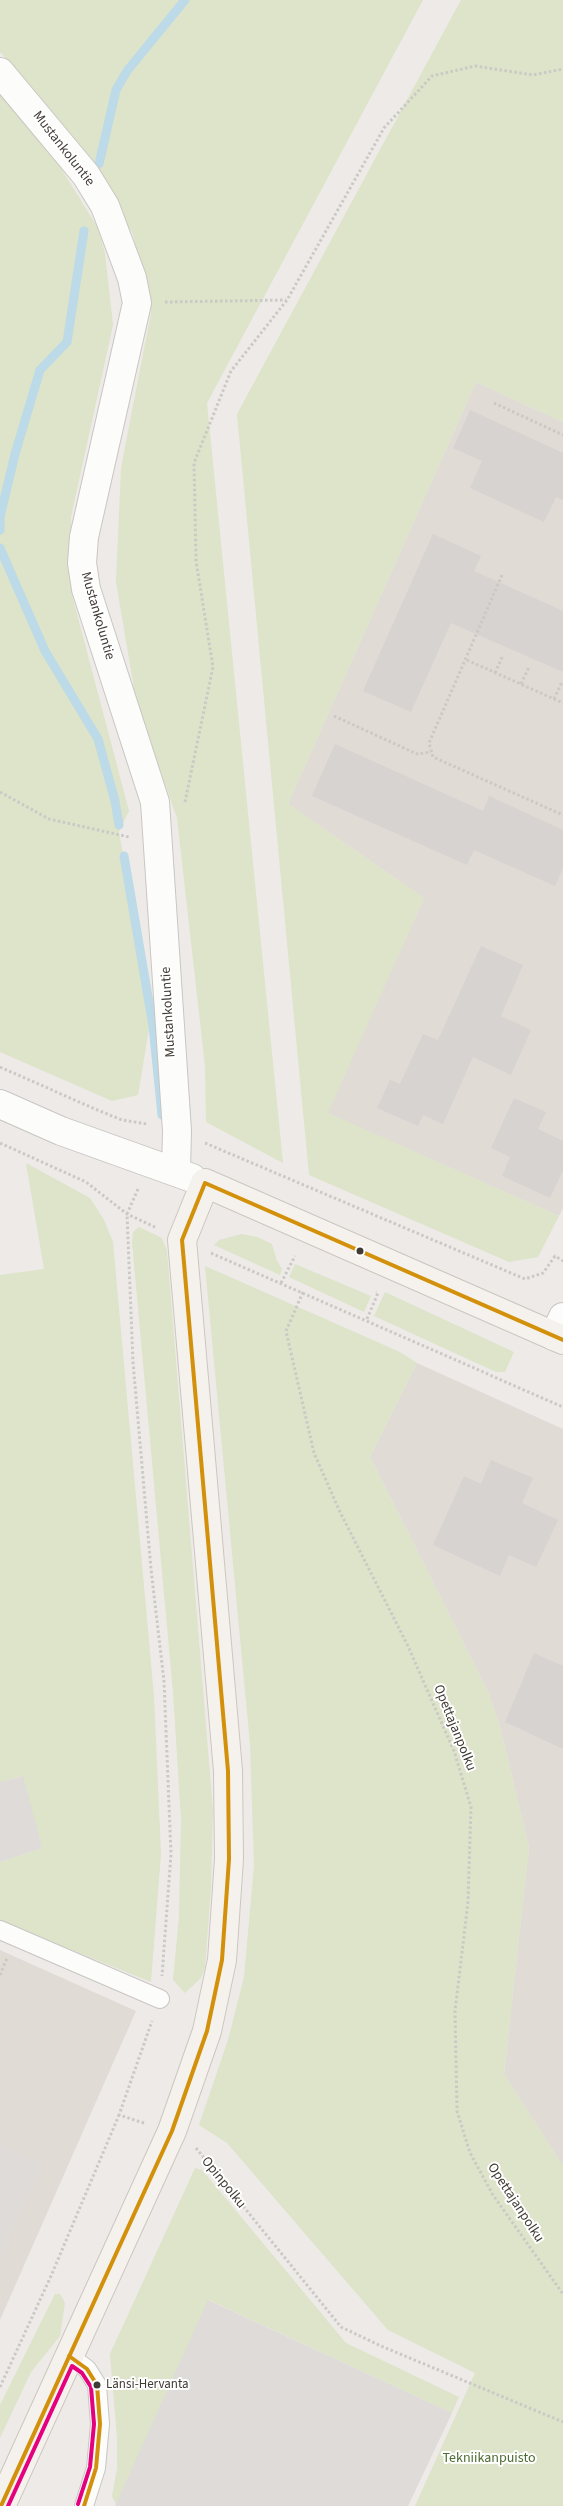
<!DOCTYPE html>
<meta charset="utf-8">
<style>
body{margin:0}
canvas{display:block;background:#edeae7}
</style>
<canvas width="563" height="2506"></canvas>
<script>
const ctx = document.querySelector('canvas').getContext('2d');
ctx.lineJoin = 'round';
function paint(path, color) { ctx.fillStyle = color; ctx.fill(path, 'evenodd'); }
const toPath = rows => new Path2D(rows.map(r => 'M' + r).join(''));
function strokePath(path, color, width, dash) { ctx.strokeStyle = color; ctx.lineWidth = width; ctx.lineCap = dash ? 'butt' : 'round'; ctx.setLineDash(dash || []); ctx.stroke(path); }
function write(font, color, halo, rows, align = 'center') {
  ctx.font = font + ' "Source Sans 3",sans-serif'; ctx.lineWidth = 4; ctx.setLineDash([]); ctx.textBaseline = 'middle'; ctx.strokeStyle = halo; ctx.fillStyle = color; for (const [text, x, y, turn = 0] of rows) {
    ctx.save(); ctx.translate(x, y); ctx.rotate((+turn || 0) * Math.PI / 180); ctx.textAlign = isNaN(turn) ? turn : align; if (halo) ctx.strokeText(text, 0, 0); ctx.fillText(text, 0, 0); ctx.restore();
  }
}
const residential = toPath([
 [476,382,563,422,563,1208,559,1216,327,1113,424,898,288,804],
 [417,1363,563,1429,563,2166,504,2074,529,1847,499,1723,488,1692,370,1457],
 [0,1950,136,2011,0,2320]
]);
const green = toPath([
 [0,0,423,0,207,403,283,1163,206,1122,205,1066,177,818,136,700,116,582,121,468,151,313,133,234,73,141,17,70,0,52],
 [461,0,563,0,563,422,476,382,288,804,424,898,328,1113,559,1216,538,1257,509,1262,309,1175,237,414],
 [0,91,49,149,98,228,105,253,113,325,71,517,72,595,129,811,119,832,135,923,149,1029,138,1095,112,1101,0,1052],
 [26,1163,90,1198,104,1220,113,1242,154,1697,161,1854,151,1982,0,1921,0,1862,42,1848,22,1776,0,1782,0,1275,44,1269],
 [139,1227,162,1238,167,1251,213,1811,211,1886,205,1968,201,1978,185,1993,173,1980,179,1916,181,1820,173,1692,132,1242,133,1232],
 [242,1234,257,1237,272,1244,277,1261,282,1269,280,1275,214,1245,219,1240],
 [295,1264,371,1296,364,1312,289,1277],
 [205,1266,400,1352,417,1363,370,1457,488,1692,499,1723,529,1847,504,2074,563,2166,563,2506,415,2506,475,2373,388,2330,227,2143,199,2125,228,2040,244,1977,254,1866,250,1744],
 [385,1292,514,1352,505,1372,496,1372,374,1316],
 [195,2168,202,2170,346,2343,459,2397,452,2413,209,2300,116,2504,112,2496,117,2469,117,2437,110,2354],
 [55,2294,60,2294,65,2303,60,2336,31,2372,0,2438,0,2405]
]);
const parking = toPath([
 [23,1776,42,1848,0,1862,0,1782],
 [0,2146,42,2164,0,2258],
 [208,2300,452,2413,408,2506,115,2506]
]);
const stream = toPath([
 [99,164,116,90,127,71,185,0],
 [0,530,0,517,15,454,40,370,67,342,84,231],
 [0,548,45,651,98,739,115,801,119,825],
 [124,856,153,1026,162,1115]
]);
const building = toPath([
 [470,410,563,453,563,500,556,497,544,522,470,488,482,461,453,448],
 [433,534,481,556,474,571,563,611,563,672,451,623,411,712,363,691],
 [335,744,483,811,489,796,563,830,563,868,555,886,474,850,467,865,312,796],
 [481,946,523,965,501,1016,531,1030,511,1075,473,1057,443,1124,423,1115,418,1126,377,1108,390,1080,400,1084,423,1034,438,1040],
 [514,1098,546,1112,538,1129,563,1141,563,1170,550,1198,502,1176,510,1157,491,1148],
 [491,1460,533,1478,522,1503,558,1520,536,1567,509,1555,500,1576,433,1545,464,1476,481,1484],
 [534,1653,563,1666,563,1749,505,1722]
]);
const path = toPath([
 [165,302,286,300],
 [494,403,563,435],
 [502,575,429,743,433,757,563,815],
 [467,660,563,703],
 [495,673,503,655],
 [521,684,529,667],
 [554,699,562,682],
 [334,716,417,754,431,752],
 [0,792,49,819,129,837],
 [185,802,213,667,196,561,194,463,231,371,287,300,384,128,432,76,475,66,533,75,563,69],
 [0,1067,95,1109,122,1120,147,1124],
 [0,1143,86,1182,127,1214,157,1228],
 [205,1143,525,1279,543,1273,555,1256,563,1261],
 [138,1189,127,1214,133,1362,151,1569,164,1681,171,1854,162,1976],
 [211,1253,563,1407],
 [281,1283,295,1256],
 [303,1292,286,1331,314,1453,340,1512,407,1644,454,1751,471,1807,468,1902,455,2011,457,2111,470,2153,493,2195,563,2294],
 [367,1319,378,1293,376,1292],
 [0,1975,7,1958],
 [144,2123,119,2115,152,2021],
 [196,2148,341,2327,381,2346,563,2422],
 [0,2387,51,2276,119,2115]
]);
const service = toPath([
 [0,1930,160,1999],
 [69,2356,87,2369,97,2385,100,2424,96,2468,84,2506]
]);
const minor = toPath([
 [0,72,86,175,105,206,132,278,137,303,84,537,82,563,86,589,155,802,177,1131,176,1171],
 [0,1104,61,1131,192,1178],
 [554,1336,563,1317]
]);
const secondary = toPath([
 [1,2506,172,2131,207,2031,222,1960,229,1859,228,1771,182,1240,205,1183,563,1340]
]);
const bus1 = toPath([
 [205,1183,563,1340],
 [69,2356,87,2369,97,2385,100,2424,96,2468,84,2506],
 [1,2506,172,2131,207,2031,222,1960,229,1859,228,1771,182,1240,205,1183]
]);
const bus2 = toPath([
 [8,2506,72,2366,82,2373,91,2387,94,2424,90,2467,78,2504]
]);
const markers = [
 [360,1251,4.5,"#413b35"],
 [97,2385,4.5,"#413b35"]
];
const busNames = [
 ["Länsi-Hervanta",106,2385]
];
const streetNames = [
 ["Mustankoluntie",63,149,52],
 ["Mustankoluntie",97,616,74],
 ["Mustankoluntie",169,1012,-93],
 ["Opettajanpolku",454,1728,68],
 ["Opinpolku",223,2183,51],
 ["Opettajanpolku",515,2203,57]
];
const parkNames = [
 ["Tekniikanpuisto",489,2459]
];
paint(residential, '#e1dbd5');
paint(green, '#dde4c9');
paint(parking, '#dedbd8');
strokePath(stream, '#bcdae7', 9);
paint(building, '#d6d3d0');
strokePath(service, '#c9c6c3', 20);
strokePath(minor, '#c9c6c3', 30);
strokePath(secondary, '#ccc6bf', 30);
strokePath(path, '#cbc9c6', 3, [2.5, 2.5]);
strokePath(service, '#fcfcfb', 18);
strokePath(minor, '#fcfcfb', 28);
strokePath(secondary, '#f5f2ee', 28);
strokePath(bus1, '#d3910b', 4);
strokePath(bus2, '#e5007d', 4);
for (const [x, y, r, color] of markers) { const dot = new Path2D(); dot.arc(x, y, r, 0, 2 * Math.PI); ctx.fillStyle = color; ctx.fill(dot); strokePath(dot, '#fff', 2); }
write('13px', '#413b35', '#fff', busNames, 'left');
write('14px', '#413b35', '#fff', streetNames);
write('14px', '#4d6c30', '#fff', parkNames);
</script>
